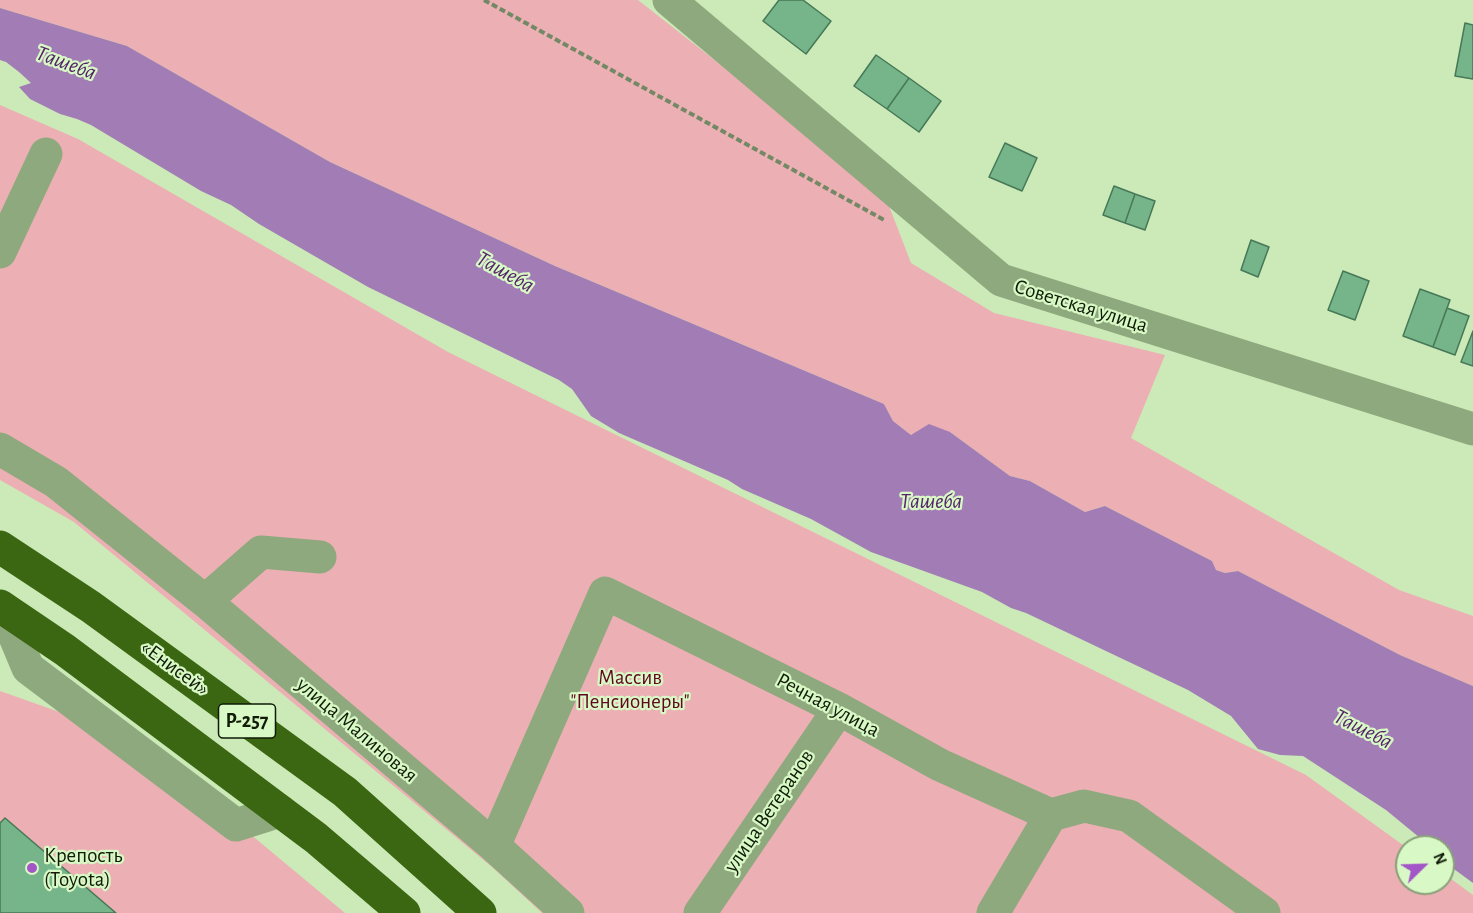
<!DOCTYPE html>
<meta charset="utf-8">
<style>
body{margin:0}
#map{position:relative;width:1473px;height:913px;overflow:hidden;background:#cbeab8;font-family:"Alegreya Sans",sans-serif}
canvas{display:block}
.north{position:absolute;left:1395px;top:835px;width:60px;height:60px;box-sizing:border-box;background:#d8f8c5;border:2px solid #88a079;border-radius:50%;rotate:67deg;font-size:16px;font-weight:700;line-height:24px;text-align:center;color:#101b08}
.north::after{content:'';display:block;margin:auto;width:21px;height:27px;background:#a356c7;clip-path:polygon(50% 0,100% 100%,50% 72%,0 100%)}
</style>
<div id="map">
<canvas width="1473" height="913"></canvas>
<div class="north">N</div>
</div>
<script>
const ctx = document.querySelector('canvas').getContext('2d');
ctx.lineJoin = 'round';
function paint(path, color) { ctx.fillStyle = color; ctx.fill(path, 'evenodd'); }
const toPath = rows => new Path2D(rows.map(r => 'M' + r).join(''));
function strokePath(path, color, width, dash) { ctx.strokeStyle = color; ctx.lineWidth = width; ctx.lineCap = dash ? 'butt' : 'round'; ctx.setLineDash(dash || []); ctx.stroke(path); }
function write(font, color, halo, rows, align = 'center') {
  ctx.font = font + ' "Alegreya Sans",sans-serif'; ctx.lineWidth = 4.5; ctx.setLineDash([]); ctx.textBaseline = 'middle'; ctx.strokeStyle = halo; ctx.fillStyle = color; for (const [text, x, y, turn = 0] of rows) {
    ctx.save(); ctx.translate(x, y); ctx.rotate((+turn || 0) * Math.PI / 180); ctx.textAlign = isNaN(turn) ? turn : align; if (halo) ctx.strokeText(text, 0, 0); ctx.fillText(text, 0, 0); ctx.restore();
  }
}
const green = toPath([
 [0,0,638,0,884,193,911,263,994,313,1165,355,1131,438,1399,590,1473,616,1473,686,1400,655,1238,571,1225,573,1216,570,1212,561,1105,506,1085,512,1030,481,1010,476,950,432,911,435,893,421,884,404,555,266,330,162,127,46,0,8],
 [0,105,78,139,448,352,1306,775,1407,848,1407,883,1443,883,1443,873,1473,895,1473,913,542,913,492,867,74,522,0,480],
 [0,691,136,739,345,913,0,913]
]);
const water = toPath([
 [0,8,127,46,330,162,555,266,884,404,893,421,911,435,929,424,950,432,1010,476,1030,481,1085,512,1105,506,1212,561,1216,570,1225,573,1238,571,1400,655,1473,686,1473,883,1443,861,1443,847,1431,847,1386,810,1303,756,1280,755,1258,749,1231,716,1188,690,1026,613,1011,608,982,592,871,552,811,519,742,489,728,480,619,433,591,416,572,389,559,380,368,287,259,224,231,205,201,191,91,125,77,119,60,114,30,99,19,87,31,83,19,72,6,62,0,60]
]);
const building = toPath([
 [779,0,803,0,831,21,806,54,763,21,779,0],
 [1465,23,1473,25,1473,79,1455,76,1465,23],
 [876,55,909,78,887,109,854,86,876,55],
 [909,78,941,101,919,132,887,109,909,78],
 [1005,143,1037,158,1022,191,989,177,1005,143],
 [1114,186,1135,194,1125,223,1103,215,1114,186],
 [1135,194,1155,201,1145,230,1125,223,1135,194],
 [1251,240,1269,247,1258,277,1241,270,1251,240],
 [1343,271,1369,281,1355,320,1328,310,1343,271],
 [1420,289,1450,300,1433,347,1403,336,1420,289],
 [1447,308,1469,316,1455,355,1433,347,1447,308],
 [1473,331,1473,366,1461,362,1473,331],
 [5,818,116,913,0,913,0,823,5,818]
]);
const path = toPath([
 [484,0,886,221]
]);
const minor = toPath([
 [669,0,1001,280,1473,429],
 [0,252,46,154],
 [0,449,56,482,205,601,494,846,605,593,839,709,940,765,1051,815],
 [205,601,261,552,320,557],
 [3,608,28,668,236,825,280,811],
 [1051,815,1084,806,1129,816,1264,913],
 [494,846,568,913],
 [700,913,839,709],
 [993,913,1051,815]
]);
const highway = toPath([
 [0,547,91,607,345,792,480,913],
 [0,606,65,650,316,838,404,913]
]);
const markers = [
 [32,868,6,"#a356c7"]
];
const shields = [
 [247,721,57]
];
const shieldNames = [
 ["Р-257",247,721]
];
const streetNames = [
 ["Советская улица",1081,306,17],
 ["«Енисей»",175,668,36],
 ["Речная улица",828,705,28],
 ["улица Малиновая",357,730,40],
 ["улица Ветеранов",769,811,-56]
];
const parkNames = [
 ["Массив",630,678],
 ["\"Пенсионеры\"",630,702]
];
const poiNames = [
 ["Крепость",44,856],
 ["(Toyota)",44,880]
];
const waterNames = [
 ["Ташеба",66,63,20],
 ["Ташеба",505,272,29],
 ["Ташеба",931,501],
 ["Ташеба",1363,729,27]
];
paint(green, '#ecafb3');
paint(water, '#a27db5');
paint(building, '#75b589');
strokePath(building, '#477857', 1.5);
strokePath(path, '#738965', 4, [6, 3]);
strokePath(minor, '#8fa97e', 33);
strokePath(highway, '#3b6612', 33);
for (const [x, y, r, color] of markers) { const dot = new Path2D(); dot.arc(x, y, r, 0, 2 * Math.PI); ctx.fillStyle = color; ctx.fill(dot); strokePath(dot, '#d8f8c5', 2); }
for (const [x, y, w] of shields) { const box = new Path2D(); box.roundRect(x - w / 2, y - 17, w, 34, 4.5); ctx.fillStyle = '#d8f8c5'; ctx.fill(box); strokePath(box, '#101b08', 1.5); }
write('bold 20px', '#101b08', null, shieldNames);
write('21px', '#101b08', '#d8f8c5', streetNames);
write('21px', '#620720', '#d8f8c5', parkNames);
write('21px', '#101b08', '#d8f8c5', poiNames, 'left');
write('italic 22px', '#542469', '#d8f8c5', waterNames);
</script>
